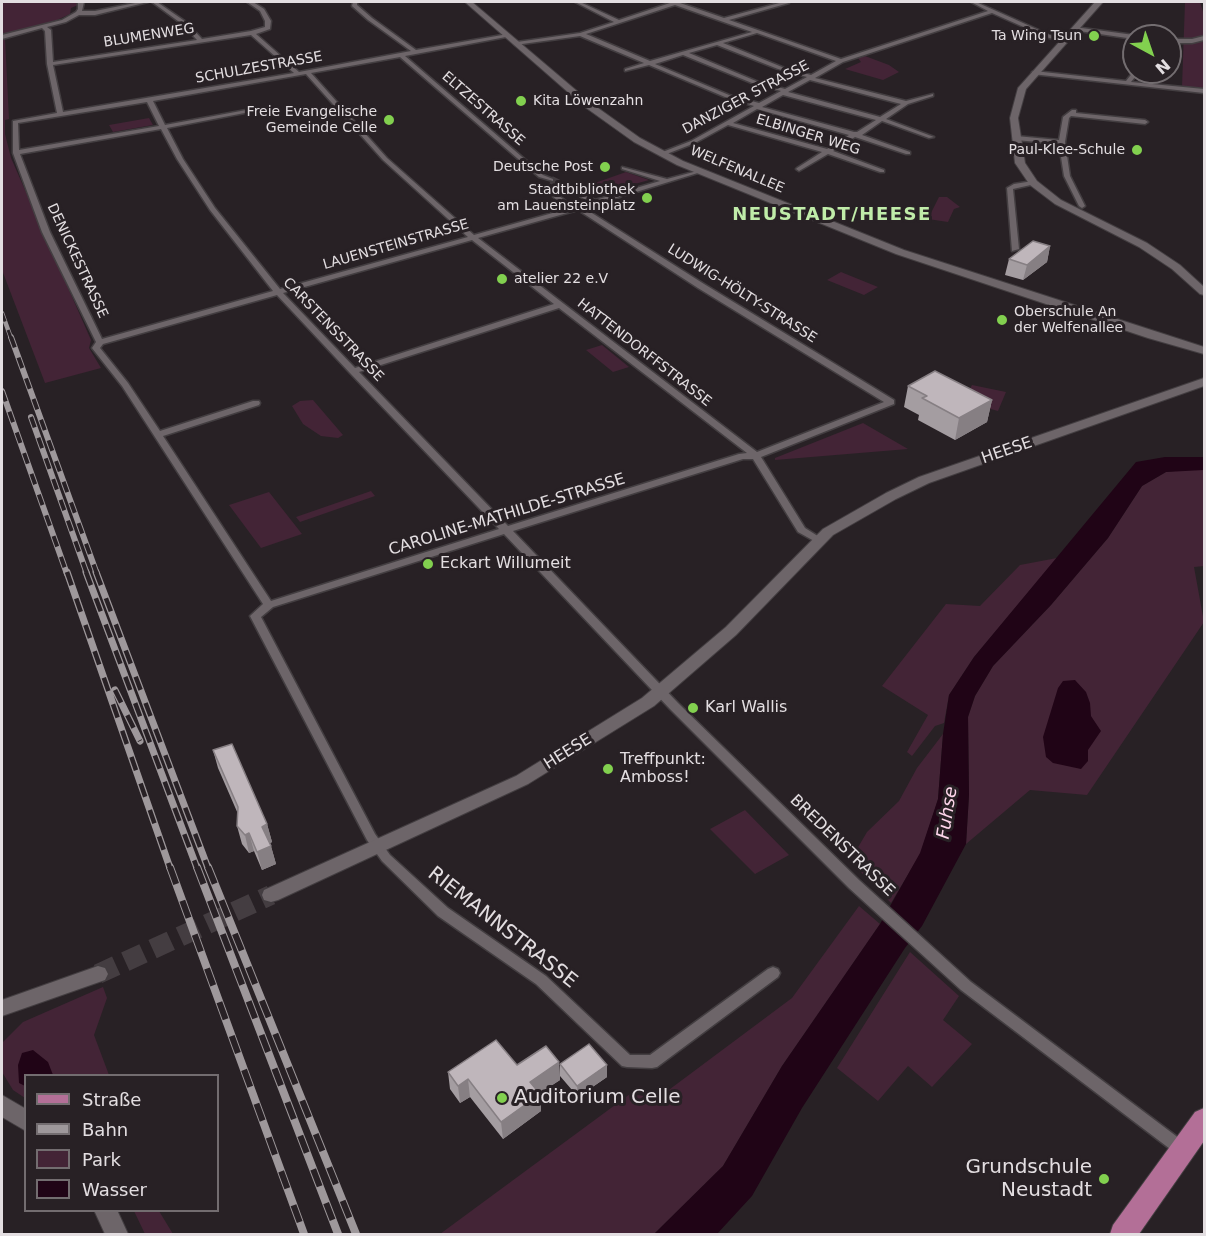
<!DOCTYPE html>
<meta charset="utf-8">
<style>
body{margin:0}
#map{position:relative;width:1206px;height:1236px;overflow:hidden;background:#282125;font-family:"DejaVu Sans",sans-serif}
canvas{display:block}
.frame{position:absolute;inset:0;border:3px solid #e3dee1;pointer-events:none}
.legend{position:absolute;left:24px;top:1074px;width:195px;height:138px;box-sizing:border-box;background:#282125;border:2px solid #736d70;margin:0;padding:8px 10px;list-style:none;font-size:18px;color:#e3dee1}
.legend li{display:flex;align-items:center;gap:12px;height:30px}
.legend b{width:30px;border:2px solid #736d70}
.north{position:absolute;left:1122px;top:24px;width:60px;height:60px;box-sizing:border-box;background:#282125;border:2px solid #736d70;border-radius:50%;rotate:140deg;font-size:16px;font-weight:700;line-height:24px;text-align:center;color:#e3dee1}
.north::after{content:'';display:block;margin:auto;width:21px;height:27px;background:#82d04f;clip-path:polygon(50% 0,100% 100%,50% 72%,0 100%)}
</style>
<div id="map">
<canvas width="1206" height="1236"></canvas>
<div class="frame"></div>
<ul class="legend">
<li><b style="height:8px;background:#b36f97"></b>Straße</li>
<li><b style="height:8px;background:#9e989b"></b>Bahn</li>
<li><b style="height:16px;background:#432436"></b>Park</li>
<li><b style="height:16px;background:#200416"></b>Wasser</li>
</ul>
<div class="north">N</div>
</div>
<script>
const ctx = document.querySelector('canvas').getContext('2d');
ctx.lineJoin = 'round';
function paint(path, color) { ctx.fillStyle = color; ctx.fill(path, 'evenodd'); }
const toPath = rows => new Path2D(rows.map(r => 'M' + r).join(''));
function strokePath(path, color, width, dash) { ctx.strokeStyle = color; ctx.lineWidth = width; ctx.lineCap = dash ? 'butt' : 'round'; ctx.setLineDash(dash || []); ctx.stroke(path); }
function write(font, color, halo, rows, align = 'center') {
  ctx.font = font + ' "DejaVu Sans",sans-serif'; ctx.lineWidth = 6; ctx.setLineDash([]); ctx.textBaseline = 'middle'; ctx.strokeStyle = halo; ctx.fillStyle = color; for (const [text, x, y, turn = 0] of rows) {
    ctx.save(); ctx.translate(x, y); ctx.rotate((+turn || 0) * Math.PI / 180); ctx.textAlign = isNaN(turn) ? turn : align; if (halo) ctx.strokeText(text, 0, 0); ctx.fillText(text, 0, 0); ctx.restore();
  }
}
const green = toPath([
 [2,2,75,2,78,5,71,8,70,14,57,20,2,35],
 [1185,2,1200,2,1204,15,1204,34,1202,36,1204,38,1204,90,1182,87],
 [5,38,9,119,5,120,5,134,11,158,91,340,89,348,101,368,45,383,2,270,2,39],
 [865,56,889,65,899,72,883,80,845,69,861,62,858,58],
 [149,118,153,125,113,132,109,125],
 [626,172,649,180,592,196,578,189],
 [939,197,947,197,960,207,954,209,948,222,928,219],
 [841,272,878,287,864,295,827,280],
 [602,345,629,367,613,372,586,350],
 [972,385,1006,392,998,411,972,404,964,400],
 [313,400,343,435,338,438,321,436,303,424,292,406,300,401],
 [863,423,908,449,775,460,775,458],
 [1191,469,1204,470,1204,566,1194,567,1204,622,1087,795,1030,790,966,844,969,795,968,717,975,696,993,666,1051,605,1108,538,1142,486,1166,472],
 [371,491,375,496,300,522,296,517],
 [269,492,302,534,261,548,229,505],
 [1057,558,974,657,949,695,944,723,935,726,912,756,907,752,928,715,882,686,946,604,980,606,1020,565],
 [943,734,938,799,921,853,891,903,850,861,867,832,899,801,917,768],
 [745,810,789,855,755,874,710,829],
 [859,906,880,924,782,1066,723,1166,654,1234,440,1234,630,1094,658,1098,792,998],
 [910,952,959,996,943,1020,972,1044,932,1087,908,1066,878,1101,837,1068],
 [103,987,107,998,94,1035,109,1075,26,1076,25,1098,13,1090,2,1072,2,1043,23,1022],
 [134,1211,159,1211,173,1234,145,1234]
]);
const water = toPath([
 [1165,457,1204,457,1204,470,1166,472,1142,486,1108,538,1051,605,993,666,975,696,968,717,969,795,966,844,922,926,905,948,802,1108,752,1196,717,1234,654,1234,723,1166,782,1066,880,924,920,853,938,799,943,734,949,695,974,657,1136,462],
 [1075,680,1086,692,1090,703,1091,716,1101,731,1088,750,1088,761,1081,769,1053,763,1046,757,1043,737,1058,688,1063,681],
 [33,1050,48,1062,53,1075,26,1076,25,1086,19,1083,18,1065,22,1053]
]);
const streetTunnel = toPath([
 [551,180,562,185]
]);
const secondaryTunnel = toPath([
 [98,974,271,895]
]);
const street = toPath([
 [78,2,84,2,82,11,95,11,140,2,148,2,95,15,79,15,66,22,47,27,51,30,53,62,197,40,182,24,152,2,157,2,186,22,202,39,251,31,265,27,265,21,260,11,247,2,253,2,264,9,271,21,270,29,256,34,299,72,411,51,368,20,352,6,353,2,357,2,357,5,372,18,416,50,508,34,508,36,506,37,405,56,543,175,553,179,553,181,539,177,400,57,311,73,387,158,474,235,567,209,550,194,563,188,563,185,573,186,595,200,660,181,622,169,622,167,667,179,701,170,701,172,584,208,704,284,894,400,894,404,761,457,805,528,824,540,822,542,816,542,798,532,753,459,743,459,513,531,678,703,859,880,971,982,1188,1145,1191,1150,1188,1155,1183,1157,1178,1155,961,990,849,888,670,709,504,534,273,607,261,617,375,834,390,855,448,908,546,976,630,1055,650,1055,768,969,773,967,778,969,780,973,778,977,657,1067,652,1068,627,1067,622,1066,536,984,438,916,382,861,367,840,250,616,263,604,122,386,92,348,96,342,42,232,13,153,13,121,57,113,47,64,45,31,42,28,2,39,2,35,62,20,76,12,78,9,78,2],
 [251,35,294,73,63,112,53,65,251,35],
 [306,74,383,160,468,237,280,289,215,208,183,159,167,128,260,110,257,108,165,125,153,101,306,74],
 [147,102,159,126,19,150,18,123,147,102],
 [161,129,177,159,210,210,273,291,102,339,50,232,20,154,161,129],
 [570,190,589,202,573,207,558,195,570,190],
 [578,210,698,288,884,402,757,452,478,238,578,210],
 [472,240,554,304,355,368,283,293,472,240],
 [277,295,350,373,499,529,271,601,163,436,259,405,260,403,259,401,253,401,160,431,128,383,100,348,103,344,277,295],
 [559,308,747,453,739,454,508,526,359,372,559,308],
 [575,2,580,2,619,20,670,3,670,2,681,2,680,3,724,18,783,2,789,2,789,3,729,20,841,59,988,11,971,2,976,2,1050,35,1067,40,1064,42,1046,37,992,13,843,62,815,78,906,101,933,94,933,96,908,104,886,119,934,137,929,138,882,121,862,135,910,152,910,154,906,154,855,137,833,151,884,170,884,172,880,172,828,154,799,171,796,169,797,168,822,152,728,125,695,143,664,155,660,155,660,153,691,141,754,106,725,97,649,65,625,71,625,69,644,63,580,36,515,45,514,44,517,42,580,33,614,22,575,2],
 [675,5,752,32,650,61,586,34,675,5],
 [757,33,836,61,811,75,782,67,723,43,757,33],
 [717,45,778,69,807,77,785,89,756,81,689,53,717,45],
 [683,55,752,83,781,91,759,103,729,95,655,64,683,55],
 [810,80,901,104,880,117,788,92,810,80],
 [783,95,876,120,857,132,854,132,762,107,783,95],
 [757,109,849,135,827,149,733,123,757,109],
 [1074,27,1134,35,1136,36,1134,36,1134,39,1072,30,1074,27],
 [1204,36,1204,40,1192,43,1170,43,1170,39,1192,39,1204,36],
 [1034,71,1126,81,1134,71,1139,72,1131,82,1204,89,1204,93,1032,74,1032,72,1034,71],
 [1072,110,1076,110,1076,113,1145,120,1148,122,1145,124,1071,116,1069,118,1065,142,1070,176,1085,206,1082,208,1079,206,1064,176,1059,144,1016,140,1013,138,1016,136,1059,140,1063,117,1072,110],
 [1033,181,1035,182,1035,184,1013,189,1019,249,1012,251,1007,188,1014,184,1033,181]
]);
const secondary = toPath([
 [465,2,472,2,591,103,640,138,683,161,904,250,1204,347,1204,354,1148,338,896,254,677,165,634,142,585,107,465,2],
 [1095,2,1103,2,1026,89,1018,118,1025,163,1037,181,1061,200,1147,243,1180,265,1204,287,1204,295,1200,294,1172,269,1139,247,1055,204,1030,185,1015,163,1010,118,1018,88,1095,2],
 [1204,378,1204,386,929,483,896,499,833,535,736,635,654,706,528,784,278,900,271,902,264,900,262,895,264,890,516,776,642,698,726,627,823,529,886,493,919,477,1204,378],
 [98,966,105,968,108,974,105,980,2,1016,2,1000,98,966],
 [2,1095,26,1109,26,1131,2,1117,2,1095],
 [94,1210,117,1210,128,1234,105,1234,94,1210]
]);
const primary = toPath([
 [1204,1108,1204,1141,1139,1234,1110,1234,1113,1225,1195,1112,1204,1108]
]);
const railFar3 = toPath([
 [2,313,11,338]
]);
const railFar2 = toPath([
 [11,337,97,574],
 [2,391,67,574],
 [31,417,87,574]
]);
const railFar1 = toPath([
 [67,572,170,868],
 [86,572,197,868],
 [96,572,208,868],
 [115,690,140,741]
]);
const rail = toPath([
 [170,867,304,1234],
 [197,867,338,1234],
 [208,867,356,1234]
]);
const wall = toPath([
 [1050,246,1047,262,1023,280,1005,275,1009,259],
 [908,386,992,400,987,422,955,440,918,420,919,415,904,407],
 [213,750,267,824,272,842,270,843,276,864,262,870,254,851,249,853,242,844,237,826,238,814,218,768],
 [559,1062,560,1080,540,1093,541,1111,503,1139,470,1097,460,1103,450,1089,448,1072],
 [560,1064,607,1077,578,1097,560,1076]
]);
const shadedWall = toPath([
 [1050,246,1047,262,1023,280,1027,265],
 [992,400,987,422,955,440,959,418],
 [267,824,272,842,267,845,262,827],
 [249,833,254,851,249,853,245,835],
 [271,846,276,864,262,870,257,852],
 [559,1062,560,1080,531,1099,530,1082],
 [607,1065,607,1077,578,1097,577,1086],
 [468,1079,470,1097,460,1103,458,1086],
 [540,1094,541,1111,503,1139,501,1122]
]);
const building = toPath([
 [1033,241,1050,246,1027,265,1009,259,1033,241],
 [935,371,992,400,959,418,922,398,927,396,908,386,935,371],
 [232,744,267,824,262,827,271,846,257,852,249,833,245,835,237,826,238,807,213,750,232,744],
 [496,1040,517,1065,546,1046,559,1062,530,1082,540,1094,501,1122,468,1079,458,1086,448,1072,496,1040],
 [589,1044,607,1065,577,1086,560,1064,589,1044]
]);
const markers = [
 [1094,36,6,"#82d04f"],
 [521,101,6,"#82d04f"],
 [389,120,6,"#82d04f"],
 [1137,150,6,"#82d04f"],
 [605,167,6,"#82d04f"],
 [647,198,6,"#82d04f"],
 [502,279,6,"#82d04f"],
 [1002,320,6,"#82d04f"],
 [428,564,6,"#82d04f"],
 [693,708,6,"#82d04f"],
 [608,769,6,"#82d04f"],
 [502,1098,6,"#82d04f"],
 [1104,1179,6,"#82d04f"]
];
const farStreetnames = [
 ["BLUMENWEG",149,36,-9],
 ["SCHULZESTRASSE",259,68,-10],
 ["DANZIGER STRASSE",746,98,-28],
 ["ELTZESTRASSE",483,109,41],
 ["ELBINGER WEG",808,135,17],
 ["WELFENALLEE",737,170,23],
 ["LAUENSTEINSTRASSE",396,245,-16],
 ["DENICKESTRASSE",77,261,65],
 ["LUDWIG-HÖLTY-STRASSE",742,294,32],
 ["CARSTENSSTRASSE",333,330,46],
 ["HATTENDORFFSTRASSE",644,353,38]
];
const farPoinames = [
 ["Ta Wing Tsun",1082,36],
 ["Kita Löwenzahn",533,101,"left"],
 ["Freie Evangelische",377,112],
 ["Gemeinde Celle",377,128],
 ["Paul-Klee-Schule",1125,150],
 ["Deutsche Post",593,167],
 ["Stadtbibliothek",635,190],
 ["am Lauensteinplatz",635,206],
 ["atelier 22 e.V",514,279,"left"],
 ["Oberschule An",1014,312,"left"],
 ["der Welfenallee",1014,328,"left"]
];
const streetNames = [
 ["HEESE",1007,451,-19],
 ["CAROLINE-MATHILDE-STRASSE",507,515,-17],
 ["HEESE",568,752,-32],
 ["BREDENSTRASSE",842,846,44]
];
const poiNames = [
 ["Eckart Willumeit",440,564],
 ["Karl Wallis",705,708],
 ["Treffpunkt:",620,760],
 ["Amboss!",620,778]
];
const farDistrictnames = [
 ["NEUSTADT/HEESE",832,215]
];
const waterNames = [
 ["Fuhse",948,813,-81]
];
const nearStreetnames = [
 ["RIEMANNSTRASSE",502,928,38]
];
const nearPoinames = [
 ["Auditorium Celle",514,1098],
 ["Grundschule",1092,1168,"right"],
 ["Neustadt",1092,1191,"right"]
];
paint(green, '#432436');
paint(water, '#200416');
strokePath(streetTunnel, '#443d41', 8, [8, 4]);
strokePath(secondaryTunnel, '#443d41', 20, [20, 10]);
strokePath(street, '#433e41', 3);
strokePath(secondary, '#433e41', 2);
strokePath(primary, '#433e41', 2);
paint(street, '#6d6569');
paint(secondary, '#6d6569');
paint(primary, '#b36f97');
strokePath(railFar3, '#9e989b', 4.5);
strokePath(railFar2, '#9e989b', 6);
strokePath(railFar1, '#9e989b', 7);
strokePath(rail, '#9e989b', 8);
strokePath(railFar3, '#282125', 3, [9]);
strokePath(railFar2, '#282125', 4, [11]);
strokePath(railFar1, '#282125', 4.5, [14]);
strokePath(rail, '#282125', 6, [18]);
paint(wall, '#a49da1');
paint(shadedWall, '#867f83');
paint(building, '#bfb6bb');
strokePath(building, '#867f83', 1.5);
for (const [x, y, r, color] of markers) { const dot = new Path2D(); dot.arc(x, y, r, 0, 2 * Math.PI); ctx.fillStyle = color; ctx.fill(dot); strokePath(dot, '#282125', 2); }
write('14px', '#e3dee1', '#282125', farStreetnames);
write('14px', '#e3dee1', '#282125', farPoinames, 'right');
write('16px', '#e3dee1', '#282125', streetNames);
write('16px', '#e3dee1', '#282125', poiNames, 'left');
ctx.letterSpacing = '1.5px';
write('bold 18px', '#c0eca9', '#282125', farDistrictnames);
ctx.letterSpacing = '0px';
write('italic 18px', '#fed6eb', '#282125', waterNames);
write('20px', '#e3dee1', '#282125', nearStreetnames);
write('20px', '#e3dee1', '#282125', nearPoinames, 'left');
</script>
